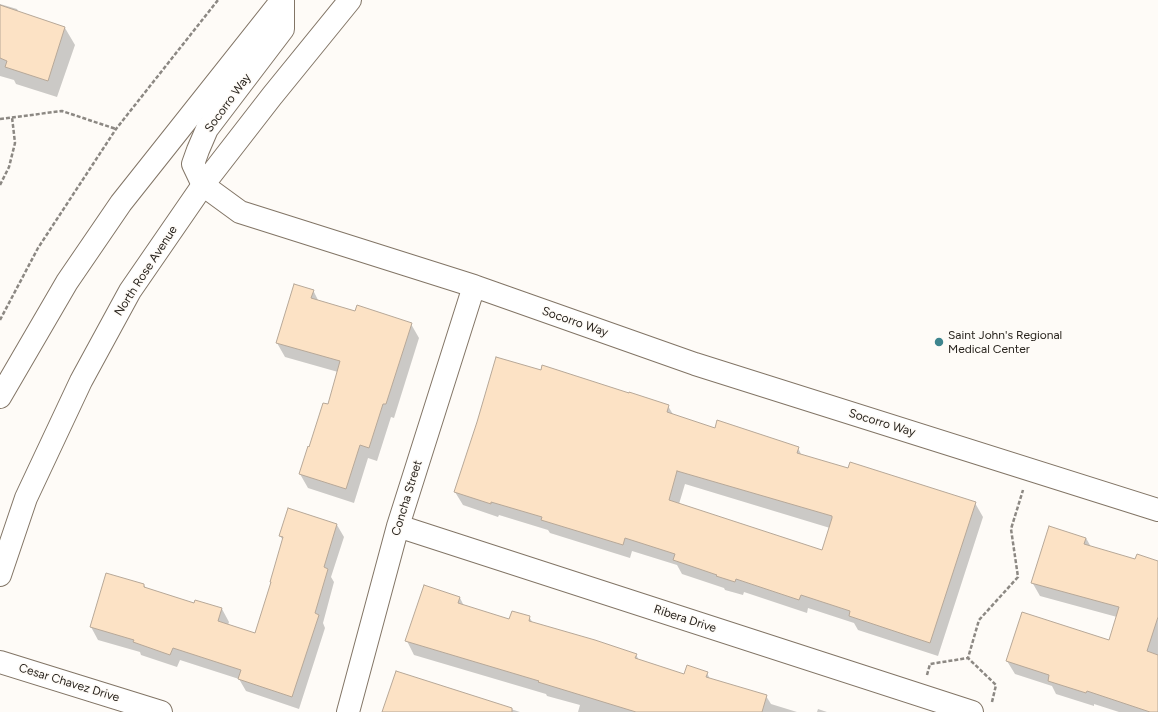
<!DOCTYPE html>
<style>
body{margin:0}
canvas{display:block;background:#fefbf7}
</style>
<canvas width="1158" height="712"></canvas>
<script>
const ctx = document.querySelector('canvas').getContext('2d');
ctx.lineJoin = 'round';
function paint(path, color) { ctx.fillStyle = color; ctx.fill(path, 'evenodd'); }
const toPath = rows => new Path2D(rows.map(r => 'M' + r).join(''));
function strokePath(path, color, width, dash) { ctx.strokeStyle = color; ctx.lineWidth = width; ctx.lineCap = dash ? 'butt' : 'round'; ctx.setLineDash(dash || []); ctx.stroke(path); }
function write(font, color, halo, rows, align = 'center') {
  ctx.font = font + ' Figtree,sans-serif'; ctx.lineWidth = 3; ctx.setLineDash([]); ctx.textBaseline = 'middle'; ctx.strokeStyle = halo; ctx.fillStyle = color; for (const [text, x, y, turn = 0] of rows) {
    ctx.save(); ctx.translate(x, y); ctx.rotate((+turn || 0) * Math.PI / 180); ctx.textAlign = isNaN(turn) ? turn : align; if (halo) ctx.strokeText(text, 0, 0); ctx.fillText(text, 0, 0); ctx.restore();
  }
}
const shadow = toPath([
 [0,4,17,9,19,13,65,28,75,45,57,97,16,84,14,80,0,76],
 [313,290,319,302,356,312,411,324,419,338,394,418,391,417,377,461,368,458,354,503,308,488,300,474,308,447,310,448,329,406,338,372,285,357,277,343],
 [668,406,674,416,716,429,798,448,802,456,975,503,983,517,938,656,858,630,854,623,808,608,807,613,744,592,743,595,725,590,724,588,682,574,677,565,632,551,630,558,550,533,548,530,499,515,498,517,463,505,455,492],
 [685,484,830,528,822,551,679,504],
 [337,525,344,537,331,577,334,582,323,623,325,628,299,709,246,691,239,679,180,660,177,667,141,655,140,652,98,640,91,627,144,585,146,588,195,604,196,601,222,609,229,622,228,625,255,634,272,583,283,540,280,536],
 [1086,538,1091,547,1136,560,1158,562,1158,712,1119,712,1094,704,1094,706,1056,694,1052,686,1015,674,1007,661,1109,641,1117,617,1040,596,1032,582],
 [460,598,464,606,510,621,529,617,533,623,636,654,639,661,685,675,707,673,710,679,766,696,771,704,797,712,578,712,580,705,547,696,546,694,414,655,407,641],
 [396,672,520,712,383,712],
 [818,709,827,712,817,712]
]);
const building = toPath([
 [0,5,65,27,48,81,5,67,7,61,0,58,0,5],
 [294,284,314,290,311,298,355,311,357,305,412,323,386,404,383,404,369,448,360,445,346,489,299,474,308,446,309,447,323,403,328,404,340,361,276,343,294,284],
 [496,357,541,370,542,365,629,393,629,392,669,405,667,412,715,428,717,420,799,447,797,453,848,468,850,462,976,502,930,643,849,616,850,611,801,595,799,600,736,579,735,582,716,576,717,575,673,560,675,554,625,538,623,545,541,520,542,517,491,502,491,504,454,492,477,422,496,357],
 [677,471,832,516,832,518,822,550,669,500,677,471],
 [288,508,337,524,324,567,328,569,315,613,319,615,292,697,238,679,241,670,173,648,170,655,133,642,134,640,90,627,106,573,144,584,144,587,194,603,195,600,222,608,218,621,255,633,271,582,270,582,283,537,279,536,288,508],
 [1049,526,1086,538,1084,544,1135,559,1137,554,1158,561,1158,617,1147,651,1158,655,1158,712,1150,712,1087,691,1086,693,1048,681,1049,675,1006,661,1022,612,1109,640,1119,607,1031,583,1049,526],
 [424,585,460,597,458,603,509,619,512,611,530,616,529,621,595,640,637,654,635,658,684,674,687,665,708,672,706,677,767,695,762,712,636,712,538,682,539,681,405,641,424,585],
 [396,671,512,708,512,712,382,712,396,671]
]);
const path = toPath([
 [0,119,62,111,116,129],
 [0,185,9,167,15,143,12,117],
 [0,320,38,248,116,129,218,0],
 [927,675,930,664,968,658],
 [992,702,996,685,968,658,979,620,1018,577,1011,529,1023,490]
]);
const minor = toPath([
 [283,0,283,29,207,129,198,150,193,164,203,185,240,212,474,286,695,364,1158,510],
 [398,526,972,712],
 [0,662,161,712],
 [348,712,398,526,474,286]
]);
const secondary = toPath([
 [0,397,67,282,121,203,282,0],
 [0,575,26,498,81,381,130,291,203,185,272,96,350,0]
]);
const markers = [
 [939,342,5,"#3e858e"]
];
const streetNames = [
 ["Socorro Way",228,103,-54],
 ["North Rose Avenue",146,271,-57],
 ["Socorro Way",575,322,19],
 ["Socorro Way",882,423,17],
 ["Concha Street",407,498,-73],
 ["Ribera Drive",685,619,18],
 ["Cesar Chavez Drive",69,683,17]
];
const poiNames = [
 ["Saint John's Regional",948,335],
 ["Medical Center",948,349]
];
paint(shadow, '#0003');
paint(building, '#fce2c5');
strokePath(building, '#b7a898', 1);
strokePath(minor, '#827566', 24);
strokePath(secondary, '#827566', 24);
strokePath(path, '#8c8883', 2.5, [4, 2]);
strokePath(minor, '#fff', 22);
strokePath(secondary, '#fff', 22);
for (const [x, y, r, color] of markers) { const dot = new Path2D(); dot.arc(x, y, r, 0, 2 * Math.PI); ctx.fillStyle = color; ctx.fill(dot); strokePath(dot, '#fefbf7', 1.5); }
write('12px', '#29241e', '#fefbf7', streetNames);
write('12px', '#29241e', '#fefbf7', poiNames, 'left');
</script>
